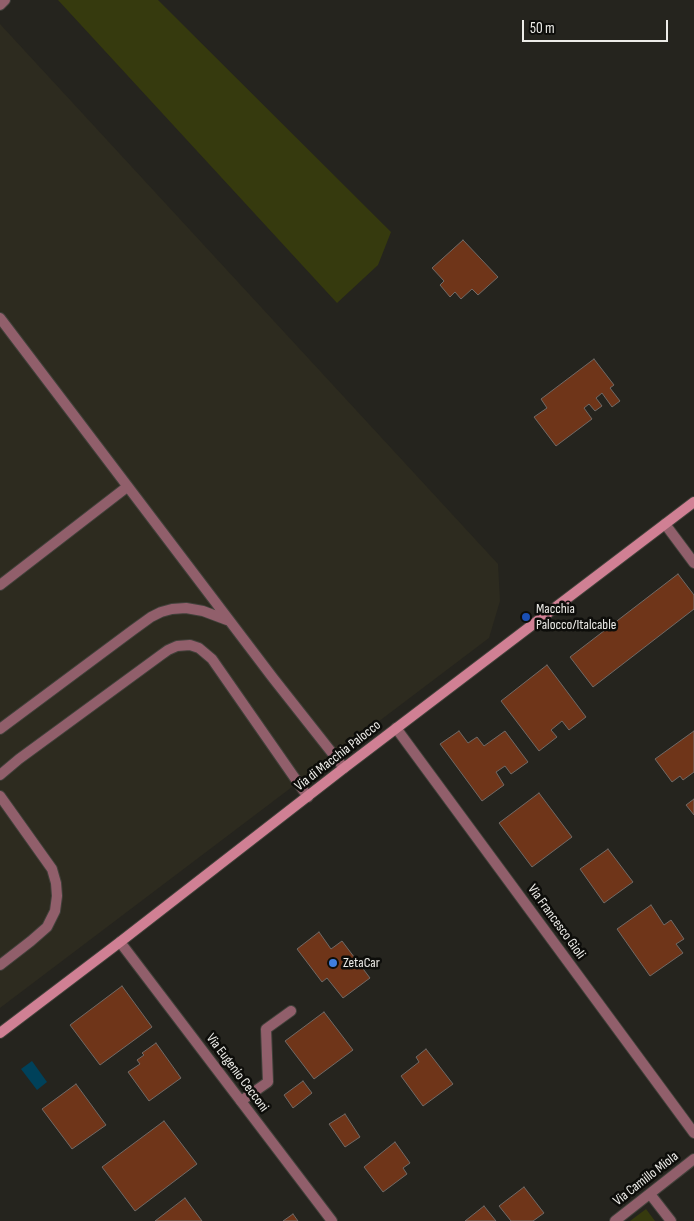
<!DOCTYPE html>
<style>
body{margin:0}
#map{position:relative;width:694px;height:1221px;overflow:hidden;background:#25241e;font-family:"Sofia Sans Condensed",sans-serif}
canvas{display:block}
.scale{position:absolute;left:522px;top:20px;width:146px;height:22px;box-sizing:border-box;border:2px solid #edece8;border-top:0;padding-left:6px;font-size:15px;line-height:18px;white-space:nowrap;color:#edece8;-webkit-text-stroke:4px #0d0d0a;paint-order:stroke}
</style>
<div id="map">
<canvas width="694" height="1221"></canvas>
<div class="scale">50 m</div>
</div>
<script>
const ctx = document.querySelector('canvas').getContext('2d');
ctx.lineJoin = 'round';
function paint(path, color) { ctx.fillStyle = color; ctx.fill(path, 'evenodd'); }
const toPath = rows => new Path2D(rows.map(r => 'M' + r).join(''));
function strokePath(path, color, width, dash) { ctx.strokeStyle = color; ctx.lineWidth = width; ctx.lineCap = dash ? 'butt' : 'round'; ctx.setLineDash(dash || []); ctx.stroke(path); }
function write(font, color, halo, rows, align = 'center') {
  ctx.font = font + ' "Sofia Sans Condensed",sans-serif'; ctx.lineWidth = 5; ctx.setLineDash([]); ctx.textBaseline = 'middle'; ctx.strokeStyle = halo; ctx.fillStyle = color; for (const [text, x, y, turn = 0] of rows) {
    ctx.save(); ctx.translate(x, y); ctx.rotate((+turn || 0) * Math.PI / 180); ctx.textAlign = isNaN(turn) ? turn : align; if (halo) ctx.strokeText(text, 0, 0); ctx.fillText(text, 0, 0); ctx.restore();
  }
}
const built = toPath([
 [0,24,498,564,500,601,489,638,0,1008]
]);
const green = toPath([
 [58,0,158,0,391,232,378,265,337,303],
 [646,1209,655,1221,630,1221]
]);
const water = toPath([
 [32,1061,47,1082,37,1090,21,1069]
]);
const building = toPath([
 [463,240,498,277,478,295,472,289,461,299,455,292,450,297,440,285,444,281,432,268,463,240],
 [594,359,614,385,610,388,620,401,612,407,602,393,596,398,602,406,595,411,589,404,584,408,592,419,556,446,534,417,547,408,541,399,594,359],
 [678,574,694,595,694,609,593,687,570,657,678,574],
 [547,665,586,717,569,730,562,721,551,730,557,737,539,751,501,701,547,665],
 [459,731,468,743,477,737,484,746,505,731,528,762,511,774,505,766,496,772,504,785,482,801,440,744,459,731],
 [694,731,694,772,683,780,680,776,672,782,655,759,694,731],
 [539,793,572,837,532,867,499,823,539,793],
 [694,799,694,815,686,805,694,799],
 [608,849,633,882,604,903,580,869,608,849],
 [651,905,664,925,671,920,684,939,676,944,683,953,650,976,617,929,651,905],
 [319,932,331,949,342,941,370,978,343,998,327,978,322,982,297,949,319,932],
 [122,986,152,1027,100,1065,70,1025,122,986],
 [324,1012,353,1050,314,1079,285,1041,324,1012],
 [156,1043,181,1078,149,1101,128,1072,140,1064,137,1060,144,1055,142,1053,156,1043],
 [426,1049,453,1084,423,1106,401,1076,419,1062,416,1057,426,1049],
 [303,1081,312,1093,293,1108,284,1095,303,1081],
 [76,1084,106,1125,72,1149,42,1109,76,1084],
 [345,1114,360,1137,345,1147,329,1124,345,1114],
 [164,1121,197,1164,135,1211,102,1167,164,1121],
 [395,1142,410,1163,403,1168,407,1174,383,1192,364,1167,395,1142],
 [524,1187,544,1213,533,1221,511,1221,499,1206,524,1187],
 [185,1198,202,1221,155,1221,185,1198],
 [484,1206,496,1221,465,1221,484,1206],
 [293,1214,298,1221,283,1221,293,1214]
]);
const lane = toPath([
 [0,5,5,0],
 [0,318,273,678,344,768],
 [0,585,127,487],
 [0,729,133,630,151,617,161,612,172,609,186,608,203,611,227,620],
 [0,775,19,759,161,655,168,650,177,646,190,645,199,648,212,659,308,797],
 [0,796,52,869,56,883,57,896,55,911,47,927,31,941,0,965],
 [241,1101,268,1082,266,1029,291,1011]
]);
const street = toPath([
 [665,524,694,563],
 [396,728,694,1133],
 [120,942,332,1221],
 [650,1194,671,1221],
 [615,1221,694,1159]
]);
const secondary = toPath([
 [0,1033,120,942,344,768,694,502]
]);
const markers = [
 [526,617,5,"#1a4fb4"],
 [333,963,5,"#3f7fe0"]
];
const poiNames = [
 ["Macchia",536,609],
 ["Palocco/Italcable",536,625],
 ["ZetaCar",343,963]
];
const streetNames = [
 ["Via di Macchia Palocco",338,756,-38],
 ["Via Francesco Gioli",556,922,54],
 ["Via Eugenio Cecconi",237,1073,53],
 ["Via Camillo Miola",646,1179,-38]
];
paint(built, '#2d2b1f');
paint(green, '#363a0e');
paint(water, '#00415a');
paint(building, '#6f3519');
strokePath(building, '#716a66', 1);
strokePath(lane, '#41403a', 12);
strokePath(street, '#41403a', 12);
strokePath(secondary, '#41403a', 12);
strokePath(lane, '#915f6b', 10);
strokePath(street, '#915f6b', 10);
strokePath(secondary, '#d08094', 10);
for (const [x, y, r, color] of markers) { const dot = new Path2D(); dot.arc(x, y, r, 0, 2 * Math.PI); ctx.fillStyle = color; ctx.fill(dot); strokePath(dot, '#0d0d0a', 2); }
write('14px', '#edece8', '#0d0d0a', poiNames, 'left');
write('14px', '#edece8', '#0d0d0a', streetNames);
</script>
